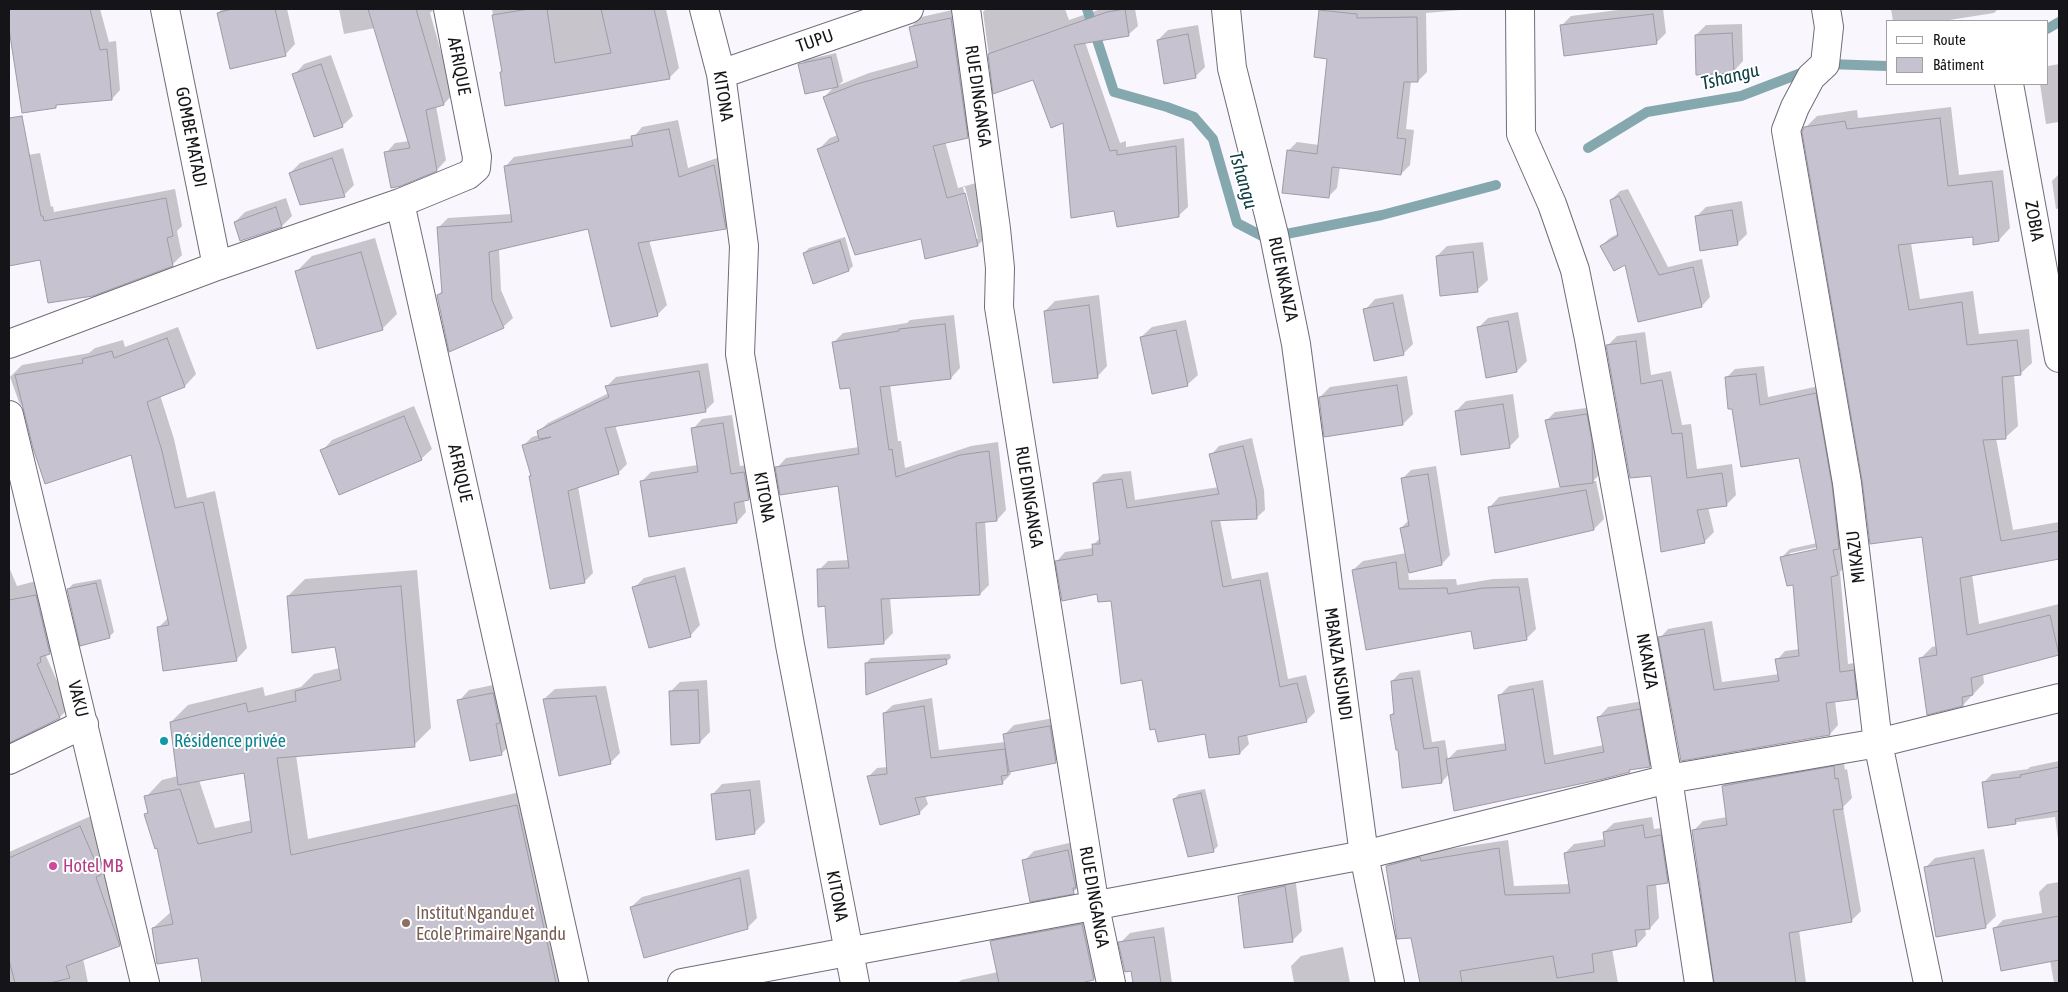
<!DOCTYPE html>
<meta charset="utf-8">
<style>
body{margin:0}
#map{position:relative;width:2068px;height:992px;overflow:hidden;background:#f9f6fe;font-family:"Asap Condensed",sans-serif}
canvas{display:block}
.frame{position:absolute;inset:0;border:10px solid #151418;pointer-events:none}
.legend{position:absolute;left:1886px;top:20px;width:162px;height:65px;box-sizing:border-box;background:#fff;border:1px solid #a1a1a3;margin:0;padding:6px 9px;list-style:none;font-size:15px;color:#151418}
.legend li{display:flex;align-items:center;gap:10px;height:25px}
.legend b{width:25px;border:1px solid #a1a1a3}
</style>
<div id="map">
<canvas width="2068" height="992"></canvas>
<div class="frame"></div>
<ul class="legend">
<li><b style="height:6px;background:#fff"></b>Route</li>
<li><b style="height:14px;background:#c7c2cf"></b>Bâtiment</li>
</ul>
</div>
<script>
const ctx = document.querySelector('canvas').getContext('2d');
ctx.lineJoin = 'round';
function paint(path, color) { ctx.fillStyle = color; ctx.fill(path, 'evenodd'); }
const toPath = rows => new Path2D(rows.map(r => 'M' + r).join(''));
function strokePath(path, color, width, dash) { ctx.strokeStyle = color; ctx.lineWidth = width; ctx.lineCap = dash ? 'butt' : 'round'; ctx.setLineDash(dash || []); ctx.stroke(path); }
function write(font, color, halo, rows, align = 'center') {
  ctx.font = font + ' "Asap Condensed",sans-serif'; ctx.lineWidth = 4; ctx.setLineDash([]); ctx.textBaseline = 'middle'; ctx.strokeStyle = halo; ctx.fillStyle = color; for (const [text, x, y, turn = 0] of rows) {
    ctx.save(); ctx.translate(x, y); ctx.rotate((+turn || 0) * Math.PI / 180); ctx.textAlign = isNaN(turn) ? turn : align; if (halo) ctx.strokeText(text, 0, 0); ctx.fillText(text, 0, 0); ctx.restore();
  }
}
const shadow = toPath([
 [9,9,100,9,109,42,116,41,120,90,112,99,59,103,56,106,11,35,9,35],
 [222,9,287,9,295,44,285,55,218,13],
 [339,9,434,9,430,13,453,94,444,104,436,106,446,160,437,170,386,153,395,143,409,141,375,28,344,34],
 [492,9,666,9,679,68,669,78,501,72,503,70],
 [957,9,978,125,967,136,945,141,958,188,976,183,989,234,978,245,921,238,819,149,830,138,838,135,824,97,835,86,800,65,805,60,836,53,843,81,839,85,869,73,917,60,910,28,921,17],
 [963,187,965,187,978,239,975,239],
 [986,9,1065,9,1069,20,1101,9,1135,9,1138,26,1128,35,1085,42,1120,143,1126,141,1126,147,1184,138,1188,207,1178,216,1115,209,1064,122,1034,79,994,93,983,12],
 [1322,9,1472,9,1426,13,1427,72,1418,81,1411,81,1406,129,1414,130,1410,165,1401,174,1340,166,1337,188,1328,197,1288,151,1297,142,1319,145,1328,58,1320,11],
 [1626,9,1663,9,1666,33,1656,43,1561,26,1571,16],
 [1891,9,1998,9,1994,13,1943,21,1893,21],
 [1742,24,1743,61,1733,72,1696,35,1706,25],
 [1198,25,1205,67,1195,77,1158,40,1168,30],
 [331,55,353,116,342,126,294,75,304,64],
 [2059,64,2059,122,2046,124,2040,84,2047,84,2048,66],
 [1951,107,1959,175,2003,170,2010,228,1999,240,1974,236,1911,243,1920,299,1973,291,1979,334,2029,329,2032,363,2020,374,2014,375,2018,426,2006,437,1996,438,2013,530,2059,522,2059,558,1972,574,1979,624,2059,604,2059,654,1983,673,1984,683,1963,705,1920,659,1932,647,1937,646,1923,536,1864,480,1805,128,1817,116,1857,110,1858,118],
 [678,120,688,168,723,156,735,218,725,228,649,240,667,305,658,314,612,326,589,228,499,249,501,290,513,318,503,327,438,295,443,290,438,228,448,218,512,214,505,167,514,157,633,138,642,127],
 [343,148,354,185,344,195,290,173,300,163],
 [40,153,51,207,53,206,54,212,175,189,182,226,177,231,182,255,172,265,41,259,9,264,9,160,11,158],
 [2059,174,2059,208,2056,209,2052,181],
 [1628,189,1668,267,1702,259,1710,297,1702,306,1639,321,1626,264,1601,246,1610,238,1619,233,1611,200,1620,191],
 [286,198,292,216,282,226,241,240,235,222,245,212],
 [1742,201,1747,234,1737,244,1696,217,1706,207],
 [845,237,853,266,849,270,804,253,809,248],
 [375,238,397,314,382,329,297,271,312,256],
 [1483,242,1488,280,1477,290,1437,256,1447,246],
 [1403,294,1413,344,1403,354,1365,310,1375,299],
 [1099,295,1107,366,1097,377,1045,311,1055,301],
 [1518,312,1527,361,1517,371,1478,328,1488,318],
 [954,315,960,368,951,378,890,384,898,441,901,441,905,468,971,446,998,442,1006,510,997,520,985,521,989,585,980,594,890,597,893,633,884,642,826,605,819,570,828,561,850,560,839,485,777,468,786,458,859,447,851,386,833,343,843,333,907,323,910,320],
 [1186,320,1198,375,1187,385,1141,337,1152,327],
 [178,327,196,374,185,386,160,395,174,439,187,498,215,491,247,648,236,660,159,627,169,617,132,454,25,411,19,402,10,377,22,365,89,353,95,348,123,340,125,347],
 [1645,332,1651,375,1671,371,1682,425,1691,424,1697,469,1732,464,1736,495,1726,505,1708,507,1714,532,1704,542,1652,474,1607,346,1617,336],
 [708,363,714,402,705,411,615,425,627,464,618,473,578,486,593,573,584,582,530,476,532,475,523,446,532,437,539,435,538,432,548,423,609,393,607,386,616,377],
 [1764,366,1768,397,1824,385,1846,565,1840,572,1848,664,1862,662,1865,689,1856,698,1835,701,1838,725,1830,734,1682,760,1660,638,1668,629,1712,621,1722,682,1779,674,1777,660,1785,651,1800,649,1794,583,1782,557,1790,549,1817,543,1800,456,1726,378,1735,369],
 [1823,546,1823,549,1790,556,1790,553],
 [1407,376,1413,414,1403,424,1325,435,1320,397,1330,387],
 [1513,394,1519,437,1509,447,1456,411,1466,401],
 [414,406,432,449,421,459,322,451,332,440],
 [1594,407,1600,474,1593,481,1596,481,1604,519,1594,529,1489,508,1499,497,1561,487,1547,420,1555,412],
 [732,415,740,466,754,464,758,490,749,499,744,500,746,512,737,522,641,482,651,472,698,465,693,429,702,419],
 [1252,438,1264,490,1265,510,1256,518,1220,520,1232,579,1268,572,1288,679,1306,675,1315,712,1306,721,1247,734,1249,744,1240,753,1210,757,1206,733,1143,679,1112,600,1098,593,1057,561,1065,552,1093,548,1093,545,1101,537,1094,483,1103,474,1131,471,1135,500,1219,487,1211,455,1219,446],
 [1436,466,1450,555,1442,564,1408,572,1409,580,1456,579,1457,585,1493,579,1528,578,1536,629,1526,639,1472,630,1353,570,1363,561,1406,553,1401,528,1409,520,1402,479,1411,470],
 [9,567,17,586,36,581,59,644,46,656,69,708,60,717,9,741],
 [685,567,700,625,690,636,634,588,644,578],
 [417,570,431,728,414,745,296,755,308,839,534,789,577,983,203,983,199,956,153,928,172,911,158,846,145,815,149,811,146,797,162,780,178,776,171,722,188,705,263,687,265,696,301,687,314,674,340,668,336,646,288,596,305,579],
 [245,771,252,820,215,828,199,780],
 [101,579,114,632,109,637,68,589,73,584],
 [950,654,951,658,946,662,866,663,871,658],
 [1420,670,1432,742,1445,740,1448,759,1457,750,1507,743,1499,696,1509,686,1543,680,1554,755,1604,745,1599,717,1608,707,1649,700,1659,756,1649,765,1632,768,1629,771,1449,774,1442,782,1399,748,1391,715,1395,711,1392,681,1400,673],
 [707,680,710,732,700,742,670,692,680,682],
 [503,683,512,743,501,754,459,701,469,690],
 [606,686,620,753,610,763,544,699,555,689],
 [932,698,939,750,1005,742,1004,735,1014,725,1060,717,1066,751,1055,761,1010,771,1011,774,1002,783,925,795,928,804,919,813,868,777,877,768,888,767,884,713,893,705],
 [1843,757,1845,770,1847,769,1852,798,1843,807,1861,911,1851,921,1799,930,1806,983,1715,983,1693,831,1703,821,1727,817,1723,786,1733,776],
 [2059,761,2059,846,2055,817,1989,826,1983,783,1992,774,2028,769,2030,767],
 [760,780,765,822,755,832,712,795,722,784],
 [1205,789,1218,846,1213,851,1174,799,1179,794],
 [91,816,130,934,119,945,83,958,88,983,9,983,9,852],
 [1652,817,1654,829,1670,827,1677,872,1667,881,1656,883,1659,918,1650,928,1645,928,1646,935,1637,945,1612,949,1618,983,1421,983,1412,936,1387,866,1396,857,1508,840,1514,886,1570,884,1565,853,1574,844,1606,839,1604,832,1614,823],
 [1078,841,1084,882,1073,892,1024,861,1034,851],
 [1984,849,1996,916,1986,926,1937,935,1925,868,1935,858],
 [749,869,757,918,747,928,631,907,642,897],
 [1295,876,1302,931,1292,941,1239,897,1250,887],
 [2059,882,2059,983,2054,983,2050,960,1994,929,2003,920,2042,913,2039,892,2047,884],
 [1091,915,1103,969,1094,979,1076,983,958,983,961,980,998,972,992,942,1001,933],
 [1164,927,1172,983,1135,983,1132,969,1120,943,1130,933],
 [1343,947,1350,983,1294,983,1291,966,1301,956]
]);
const stream = toPath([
 [1087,9,1114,92,1167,107,1194,117,1213,139,1237,223,1266,238,1382,215,1496,185],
 [2047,29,2059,22],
 [1827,64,1887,66],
 [1588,148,1647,112,1741,96,1809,70]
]);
const building = toPath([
 [9,9,90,9,100,50,107,49,112,100,56,105,56,108,22,113,9,29,9,9],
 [232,9,275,9,286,56,230,69,217,13,232,9],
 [368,9,416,9,444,105,426,110,437,171,401,186,391,188,384,152,410,148,368,9],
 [529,9,547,9,555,63,611,53,601,9,654,9,670,79,505,106,500,72,502,72,492,15,529,9],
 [1125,9,1129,36,1074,45,1110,151,1117,150,1117,155,1176,146,1179,217,1117,227,1114,211,1071,218,1063,123,1051,128,1033,80,993,94,988,54,1107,12,1125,9],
 [1319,10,1357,14,1357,18,1417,17,1418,82,1404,82,1397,138,1406,139,1401,175,1332,167,1329,198,1282,193,1287,150,1317,154,1327,59,1314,57,1319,10],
 [1653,14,1657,44,1564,56,1560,25,1653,14],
 [951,18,968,138,933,146,947,198,965,193,978,246,925,259,921,239,855,255,817,149,839,141,823,97,857,84,918,67,909,27,951,18],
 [1732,33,1734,73,1696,75,1695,35,1732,33],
 [1188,34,1196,78,1164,84,1157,40,1188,34],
 [831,57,838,87,805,94,798,64,831,57],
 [321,64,343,127,314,137,292,74,321,64],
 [22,116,41,216,43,216,44,221,166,198,173,236,167,238,173,266,93,296,48,303,40,260,9,266,9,118,22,116],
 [1940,118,1948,186,1992,181,1999,241,1973,245,1973,237,1898,245,1909,310,1962,302,1967,345,2017,340,2021,375,2002,377,2006,439,1983,440,2001,541,2059,531,2059,559,1960,578,1967,635,2050,615,2059,655,1971,678,1973,695,1962,697,1963,706,1927,715,1919,658,1937,655,1922,537,1870,544,1862,480,1802,132,1804,127,1845,121,1847,129,1940,118],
 [669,129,679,177,714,165,726,229,638,243,658,316,611,327,588,229,489,252,492,300,504,328,449,352,437,295,442,293,437,227,512,222,504,166,633,146,631,136,669,129],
 [332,158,345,197,300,205,289,173,332,158],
 [1619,196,1659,275,1693,267,1702,307,1638,322,1625,265,1614,271,1600,246,1618,236,1610,200,1619,196],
 [276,207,282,227,240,241,234,222,276,207],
 [1732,210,1738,245,1700,251,1695,216,1732,210],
 [840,241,849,271,813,284,803,253,840,241],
 [361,252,383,330,317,349,295,271,361,252],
 [1473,252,1478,292,1440,296,1436,256,1473,252],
 [1393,303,1404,355,1374,361,1363,309,1393,303],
 [1089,305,1098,378,1053,383,1044,311,1089,305],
 [1508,321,1517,372,1486,378,1477,327,1508,321],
 [945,324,951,379,880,387,889,450,892,449,896,477,960,455,989,451,997,521,976,523,980,595,881,599,884,644,828,648,825,606,818,607,817,569,849,568,838,486,780,495,775,467,859,454,850,388,840,389,832,342,899,331,899,329,945,324],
 [1176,330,1188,386,1152,394,1140,337,1176,330],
 [167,338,185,387,147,402,162,451,175,508,203,502,237,661,163,671,157,627,169,625,131,455,45,484,33,448,15,375,83,363,82,359,112,351,114,358,167,338],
 [1636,341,1641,384,1662,380,1672,434,1682,433,1687,478,1722,473,1727,506,1697,510,1705,543,1661,552,1651,476,1630,478,1606,345,1636,341],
 [699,371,706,412,605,428,619,474,568,491,585,583,550,589,529,476,531,476,522,445,551,437,539,439,537,431,609,397,605,386,699,371],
 [1756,374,1760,405,1816,393,1832,485,1839,549,1833,550,1838,575,1831,577,1840,672,1854,670,1857,699,1826,703,1830,735,1681,761,1658,637,1704,629,1714,690,1779,681,1775,659,1799,656,1793,585,1787,586,1780,557,1817,549,1799,458,1741,467,1732,409,1728,409,1725,377,1756,374],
 [1397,385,1403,425,1324,437,1319,397,1397,385],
 [1503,404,1510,448,1461,455,1455,411,1503,404],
 [1587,414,1592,441,1593,483,1560,487,1545,420,1587,414],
 [404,416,422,460,339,495,320,450,404,416],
 [723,423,731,474,744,472,749,500,734,503,737,523,649,537,640,481,698,472,691,428,723,423],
 [1243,446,1256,499,1257,519,1211,521,1223,587,1260,580,1280,687,1297,683,1307,722,1238,737,1240,754,1209,758,1205,734,1158,742,1155,729,1150,730,1142,680,1121,684,1111,601,1098,602,1097,594,1062,601,1055,561,1093,555,1092,544,1100,544,1093,483,1122,479,1127,508,1219,494,1209,454,1243,446],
 [1428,474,1442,565,1409,573,1400,528,1409,526,1401,478,1428,474],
 [1586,490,1594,530,1495,553,1488,507,1586,490],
 [1396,562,1399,589,1447,588,1448,594,1483,588,1519,587,1527,640,1474,649,1471,631,1366,650,1352,570,1396,562],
 [675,576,691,637,649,648,632,587,675,576],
 [96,583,110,638,80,646,67,589,96,583],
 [401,586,415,747,277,758,291,855,517,805,556,983,202,983,198,958,157,964,152,928,173,924,157,848,155,849,144,814,148,813,144,796,180,789,198,844,252,832,244,773,178,785,170,722,246,703,248,712,296,701,295,691,341,680,335,647,292,653,287,596,401,586],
 [36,595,50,654,40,657,41,662,37,664,60,718,9,743,9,600,36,595],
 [946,659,947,664,866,695,865,663,946,659],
 [1412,678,1424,749,1438,747,1442,783,1402,788,1398,750,1396,750,1390,715,1394,714,1391,681,1412,678],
 [1533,689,1545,764,1604,752,1597,717,1640,709,1650,767,1629,770,1630,772,1603,779,1454,811,1446,759,1506,750,1498,695,1533,689],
 [698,690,700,743,671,745,669,691,698,690],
 [493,693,500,723,496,724,502,755,470,761,457,700,493,693],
 [596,696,611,764,559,776,543,699,596,696],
 [924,706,931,758,1005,749,1008,775,1001,776,1003,784,915,798,920,814,880,825,867,776,887,774,883,713,924,706],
 [1050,726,1056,763,1009,772,1003,734,1050,726],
 [1834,766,1835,779,1838,778,1843,809,1833,810,1852,922,1789,933,1796,983,1714,983,1692,830,1727,825,1722,786,1834,766],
 [2059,767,2059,811,2015,819,2016,824,1988,828,1982,782,2021,777,2020,775,2059,767],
 [750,790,755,834,716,840,711,794,750,790],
 [1201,793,1214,852,1188,857,1173,799,1201,793],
 [1643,825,1645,838,1661,835,1668,883,1647,886,1650,929,1635,930,1637,946,1592,954,1594,972,1557,978,1553,956,1460,971,1462,983,1420,983,1411,938,1397,939,1386,866,1420,857,1421,861,1499,848,1505,895,1570,893,1564,853,1605,846,1603,832,1643,825],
 [80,826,101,875,96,877,120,946,66,966,70,978,50,983,15,983,9,960,9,858,80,826],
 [1068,850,1076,888,1073,888,1074,894,1030,902,1022,860,1068,850],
 [1974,858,1986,928,1936,937,1924,867,1974,858],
 [740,878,748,929,644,958,630,907,740,878],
 [1285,886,1293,942,1244,948,1238,896,1285,886],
 [2059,916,2059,960,2001,971,1993,928,2059,916],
 [1082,924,1094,980,1081,983,999,983,990,941,1082,924],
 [1154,937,1161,983,1133,983,1131,971,1125,972,1118,942,1154,937]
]);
const street = toPath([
 [165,9,217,266],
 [704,9,721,74,744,246,740,354,790,645,855,983],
 [966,9,996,229,1000,268,999,307,1095,907,1111,983],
 [1226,9,1232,68,1274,235,1296,344,1364,855,1390,983],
 [1520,9,1521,134,1552,204,1575,270,1589,339,1668,779,1699,983],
 [1826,9,1829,27,1825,64,1811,77,1795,107,1786,130,1847,483,1878,743,1928,983],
 [721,74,909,9],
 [2009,84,2059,358],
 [400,203,574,983],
 [9,344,217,266,400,203,468,175,476,168,477,157,448,9],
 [9,415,145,983],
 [9,760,84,724],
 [682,983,1364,855,1668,779,1878,743,2059,698]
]);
const markers = [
 [164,741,5,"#0f9aa8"],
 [53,866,5,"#d1479c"],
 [406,923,5,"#8d6e63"]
];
const streetNames = [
 ["TUPU",815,41,-19],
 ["AFRIQUE",459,66,79],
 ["KITONA",723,96,81],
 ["RUE DINGANGA",978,96,82],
 ["GOMBE MATADI",191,137,79],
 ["ZOBIA",2034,221,80],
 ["RUE NKANZA",1283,279,78],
 ["AFRIQUE",460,473,77],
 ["KITONA",764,497,80],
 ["RUE DINGANGA",1029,497,81],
 ["MIKAZU",1856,557,-97],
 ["NKANZA",1647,661,80],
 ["MBANZA NSUNDI",1338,664,82],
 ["VAKU",78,699,76],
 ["KITONA",837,896,79],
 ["RUE DINGANGA",1094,897,80]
];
const cultureNames = [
 ["Résidence privée",174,741]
];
const hotelNames = [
 ["Hotel MB",63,866]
];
const educationNames = [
 ["Institut Ngandu et",416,913],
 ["Ecole Primaire Ngandu",416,934]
];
const waterNames = [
 ["Tshangu",1730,77,-14],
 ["Tshangu",1243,180,74]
];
paint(shadow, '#0003');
strokePath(stream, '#84a8ae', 10);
paint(building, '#c7c2cf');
strokePath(building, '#9f9aa6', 1);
strokePath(street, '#716c78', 30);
strokePath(street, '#fff', 28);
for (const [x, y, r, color] of markers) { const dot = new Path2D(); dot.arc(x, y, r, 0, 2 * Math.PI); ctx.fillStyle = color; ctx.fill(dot); strokePath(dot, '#fff', 2); }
write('18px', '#151418', '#fff', streetNames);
write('18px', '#0d838f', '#fff', cultureNames, 'left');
write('18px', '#b23c85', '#fff', hotelNames, 'left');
write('18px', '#785e54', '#fff', educationNames, 'left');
write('italic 19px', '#0f4045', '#fff', waterNames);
</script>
